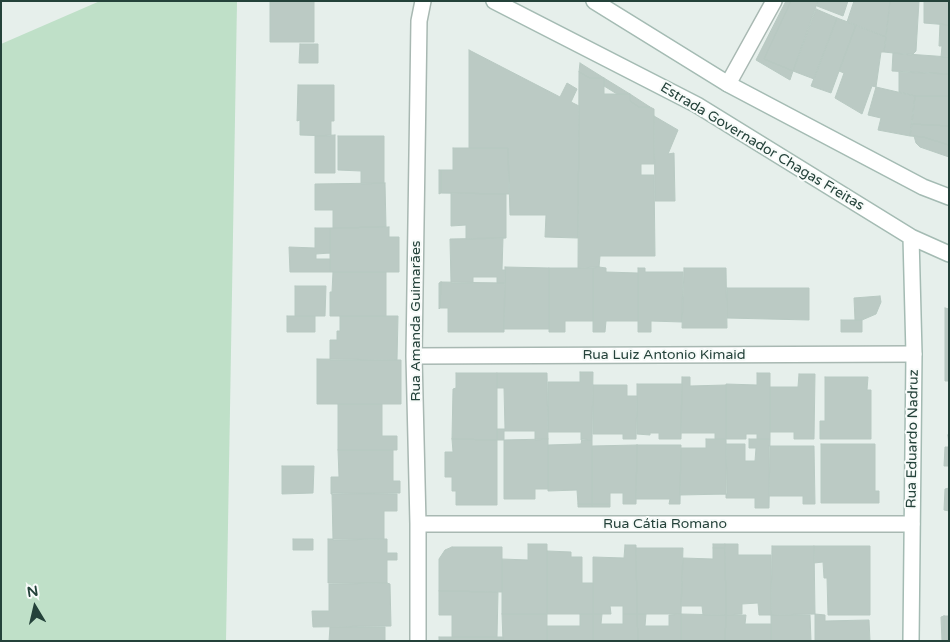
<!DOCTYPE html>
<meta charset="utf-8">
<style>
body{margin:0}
#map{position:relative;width:950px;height:642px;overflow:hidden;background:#e6efeb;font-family:"Varela Round",sans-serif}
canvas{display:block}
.frame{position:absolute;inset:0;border:2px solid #24423a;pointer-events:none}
.north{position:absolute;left:10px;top:582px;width:50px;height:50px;-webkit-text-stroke:4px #f7fbf9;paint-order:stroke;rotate:351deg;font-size:14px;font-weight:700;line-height:20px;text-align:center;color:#24423a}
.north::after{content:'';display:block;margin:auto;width:18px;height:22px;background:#24423a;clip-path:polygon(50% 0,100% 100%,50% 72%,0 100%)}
</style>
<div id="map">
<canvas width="950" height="642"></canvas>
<div class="frame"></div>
<div class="north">N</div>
</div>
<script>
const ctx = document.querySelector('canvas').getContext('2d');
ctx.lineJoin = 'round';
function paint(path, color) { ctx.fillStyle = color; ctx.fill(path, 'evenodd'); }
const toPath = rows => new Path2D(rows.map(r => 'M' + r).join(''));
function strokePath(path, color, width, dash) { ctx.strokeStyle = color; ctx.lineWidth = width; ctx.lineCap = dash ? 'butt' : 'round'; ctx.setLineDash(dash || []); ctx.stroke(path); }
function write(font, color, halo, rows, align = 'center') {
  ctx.font = font + ' "Varela Round",sans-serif'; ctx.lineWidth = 4; ctx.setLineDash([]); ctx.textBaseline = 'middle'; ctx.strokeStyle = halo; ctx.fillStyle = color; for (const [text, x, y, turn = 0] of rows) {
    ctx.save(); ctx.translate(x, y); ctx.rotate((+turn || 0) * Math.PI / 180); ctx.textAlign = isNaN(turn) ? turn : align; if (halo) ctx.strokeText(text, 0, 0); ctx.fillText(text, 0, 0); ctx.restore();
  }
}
const green = toPath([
 [100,1,237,2,226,641,1,641,1,44]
]);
const building = toPath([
 [270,1,314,1,314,42,270,42,270,1],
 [786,1,791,1,764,59,793,71,790,80,756,60,786,1],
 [791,1,818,1,793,71,764,59,791,1],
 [818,1,848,1,843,16,817,6,818,1],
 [854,1,890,1,886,37,847,22,854,1],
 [890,1,919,1,916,51,912,55,884,52,890,1],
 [924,1,949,1,949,25,924,23,924,1],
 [816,9,837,18,814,79,793,71,816,9],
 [837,18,856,25,831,93,811,86,837,18],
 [940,24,949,25,949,57,941,57,942,46,939,46,940,24],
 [856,25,886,37,884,52,881,52,876,87,872,86,862,114,835,98,844,73,839,71,856,25],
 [300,44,318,44,318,63,299,63,300,44],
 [469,50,560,97,567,83,577,89,571,102,579,106,578,238,545,237,546,215,510,215,508,148,469,148,469,50],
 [893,53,949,57,949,74,892,71,893,53],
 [580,63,604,78,590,78,579,72,580,63],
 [579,72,590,78,604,78,604,94,630,94,630,101,639,107,650,107,654,109,654,164,641,164,641,175,654,175,655,256,600,256,599,267,578,268,579,72],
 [899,72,949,74,949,96,915,96,899,92,899,72],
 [604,78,630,94,617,94,604,86,604,78],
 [298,85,334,85,334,121,331,121,331,136,300,135,300,120,297,121,298,85],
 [876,87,915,96,910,136,878,130,881,118,868,115,876,87],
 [630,94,650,107,639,107,630,101,630,94],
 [915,96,949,96,949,126,912,124,915,96],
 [654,116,678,130,668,154,674,153,675,201,655,201,654,116],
 [912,124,949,126,949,145,923,137,910,136,912,124],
 [335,135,335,173,315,173,315,136,335,135],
 [338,136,384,136,384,183,361,184,361,171,338,170,338,136],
 [914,136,923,137,949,145,949,157,920,147,916,143,914,136],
 [453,148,508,148,509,194,441,193,441,170,453,170,453,148],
 [439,170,441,170,441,193,439,194,439,170],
 [385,183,386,227,333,228,333,210,315,210,315,184,385,183],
 [451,193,506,194,506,238,466,239,466,225,451,226,451,193],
 [389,227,389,237,399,237,399,272,330,272,330,228,389,227],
 [315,228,330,228,330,253,316,254,316,259,330,259,330,272,290,272,289,247,315,248,315,228],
 [503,238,502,270,505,270,505,283,497,283,497,277,473,277,473,283,451,283,450,239,503,238],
 [505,267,549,268,549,329,504,329,505,267],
 [599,267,606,268,606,272,638,273,638,321,606,321,605,332,593,332,593,268,599,267],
 [549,268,593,268,593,321,565,321,565,332,549,332,549,268],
 [638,268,645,268,645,272,683,272,682,322,651,321,651,332,638,332,638,268],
 [684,268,726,268,727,328,682,328,684,268],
 [333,272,386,272,386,316,330,316,330,292,332,292,333,272],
 [441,282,505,283,504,332,448,332,448,308,440,308,441,282],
 [441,282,440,308,439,309,439,283,441,282],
 [295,286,326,286,325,316,295,316,295,286],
 [727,288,809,288,809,320,727,318,727,288],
 [880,296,881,302,876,314,862,320,855,320,854,298,880,296],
 [945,308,949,309,949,381,945,381,945,308],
 [287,316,315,316,315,332,287,332,287,316],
 [340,316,398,316,397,360,330,360,330,340,337,340,337,331,340,331,340,316],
 [841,320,862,320,862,332,841,332,841,320],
 [317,359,401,360,401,404,317,404,317,359],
 [580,372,593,372,592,440,581,440,581,432,548,432,548,382,580,382,580,372],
 [456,373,497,373,497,440,452,439,453,389,456,388,456,373],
 [497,373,547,373,548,439,535,440,535,431,504,431,504,440,497,440,497,429,505,429,504,388,497,388,497,373],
 [757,373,770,373,770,439,757,439,757,434,746,434,746,439,726,439,726,384,757,385,757,373],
 [799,374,815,374,814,439,794,439,794,432,770,432,770,387,798,387,799,374],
 [682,377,690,377,690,386,726,385,726,439,715,439,715,433,681,433,682,377],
 [825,377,868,377,867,390,871,390,871,439,820,439,820,421,825,421,825,377],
 [637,384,682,384,681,439,659,439,659,433,650,433,650,435,637,434,637,384],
 [593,385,627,385,627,396,637,396,636,439,623,439,623,434,593,434,593,385],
 [338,404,382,404,382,436,397,436,397,450,338,450,338,404],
 [948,435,949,435,949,466,944,466,945,447,949,447,948,435],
 [452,439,497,440,497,505,456,505,456,491,452,491,452,477,445,477,445,452,453,452,452,439],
 [548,439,548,489,535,489,535,499,504,499,504,440,548,439],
 [582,439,592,440,592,504,578,504,577,490,548,491,548,445,581,444,582,439],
 [706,439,726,439,727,494,680,495,681,448,706,448,706,439],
 [749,439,770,439,769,508,755,508,755,498,726,498,726,444,745,444,745,461,755,461,756,448,749,448,749,439],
 [821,444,875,444,875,491,879,491,879,503,821,503,821,444],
 [637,445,681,445,680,504,669,504,670,499,636,499,637,445],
 [637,445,636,504,623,504,623,493,610,493,610,504,592,504,592,446,637,445],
 [769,446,814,446,815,504,803,504,803,496,769,496,769,446],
 [338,450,393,450,393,481,400,481,400,493,331,494,331,477,339,477,338,450],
 [282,466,314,466,313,493,282,494,282,466],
 [949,488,949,511,944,510,945,489,949,488],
 [332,493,397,494,397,511,384,511,384,539,333,540,332,493],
 [578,504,592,504,592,507,578,507,578,504],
 [592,504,610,504,610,507,592,507,592,504],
 [293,539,313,539,313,550,293,550,293,539],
 [328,539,387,539,387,553,397,553,397,560,387,560,387,583,328,583,328,539],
 [528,544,547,544,547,614,502,614,502,559,528,560,528,544],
 [713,544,725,544,725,548,713,548,713,544],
 [725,544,738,544,738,555,771,555,771,615,759,615,758,603,742,604,742,614,726,615,725,544],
 [625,545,636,545,637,614,623,614,623,606,610,606,611,614,593,614,593,557,624,558,625,545],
 [772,546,814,546,815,614,771,615,772,546],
 [814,546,870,546,870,615,828,615,827,578,824,578,823,562,814,563,814,546],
 [452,547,502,547,502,592,439,591,439,559,445,550,452,547],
 [636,548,683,548,681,614,637,614,636,548],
 [713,548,725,548,726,615,703,615,702,606,681,606,683,558,713,559,713,548],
 [547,551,571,552,571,557,582,557,582,583,593,583,593,614,547,614,547,551],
 [387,583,390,584,391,626,313,627,312,611,329,611,329,584,387,583],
 [439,591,498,592,497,637,452,637,452,615,439,615,439,591],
 [502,614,547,614,547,641,503,641,502,614],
 [580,614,593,614,593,641,547,641,547,626,580,626,580,614],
 [593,614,602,614,601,624,623,624,623,614,637,614,638,641,593,641,593,614],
 [637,614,646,614,645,626,669,626,669,615,681,614,681,641,638,641,637,614],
 [681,614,726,615,725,641,681,641,681,614],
 [815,614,825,615,825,621,869,620,870,641,815,641,815,614],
 [726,615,746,615,745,624,771,624,771,641,725,641,726,615],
 [771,615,810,615,811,641,771,641,771,615],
 [944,616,949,616,949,641,944,641,944,616],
 [944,616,944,641,942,641,941,617,944,616],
 [330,627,385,627,385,641,329,641,330,627],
 [439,637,503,637,503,641,439,641,439,637]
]);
const street = toPath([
 [728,84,774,1],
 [414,356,914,354],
 [418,524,912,524],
 [418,641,418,524,414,356,419,21,423,1]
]);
const secondary = toPath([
 [494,1,697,105,911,237,949,254],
 [594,1,728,84,923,187,949,197],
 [911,641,914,354,911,237]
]);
const streetNames = [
 ["Estrada Governador Chagas Freitas",762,147,31],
 ["Rua Amanda Guimarães",416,321,-90],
 ["Rua Luiz Antonio Kimaid",664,355],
 ["Rua Eduardo Nadruz",913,439,-89],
 ["Rua Cátia Romano",665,524]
];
paint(green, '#bfe0c8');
paint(building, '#bbcac4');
strokePath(building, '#b8c9c2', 1);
strokePath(street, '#a8b8b2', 18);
strokePath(secondary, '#a4bbb3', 18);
strokePath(street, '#fff', 15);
strokePath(secondary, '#fff', 15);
write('14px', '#24423a', '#f7fbf9', streetNames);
</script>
